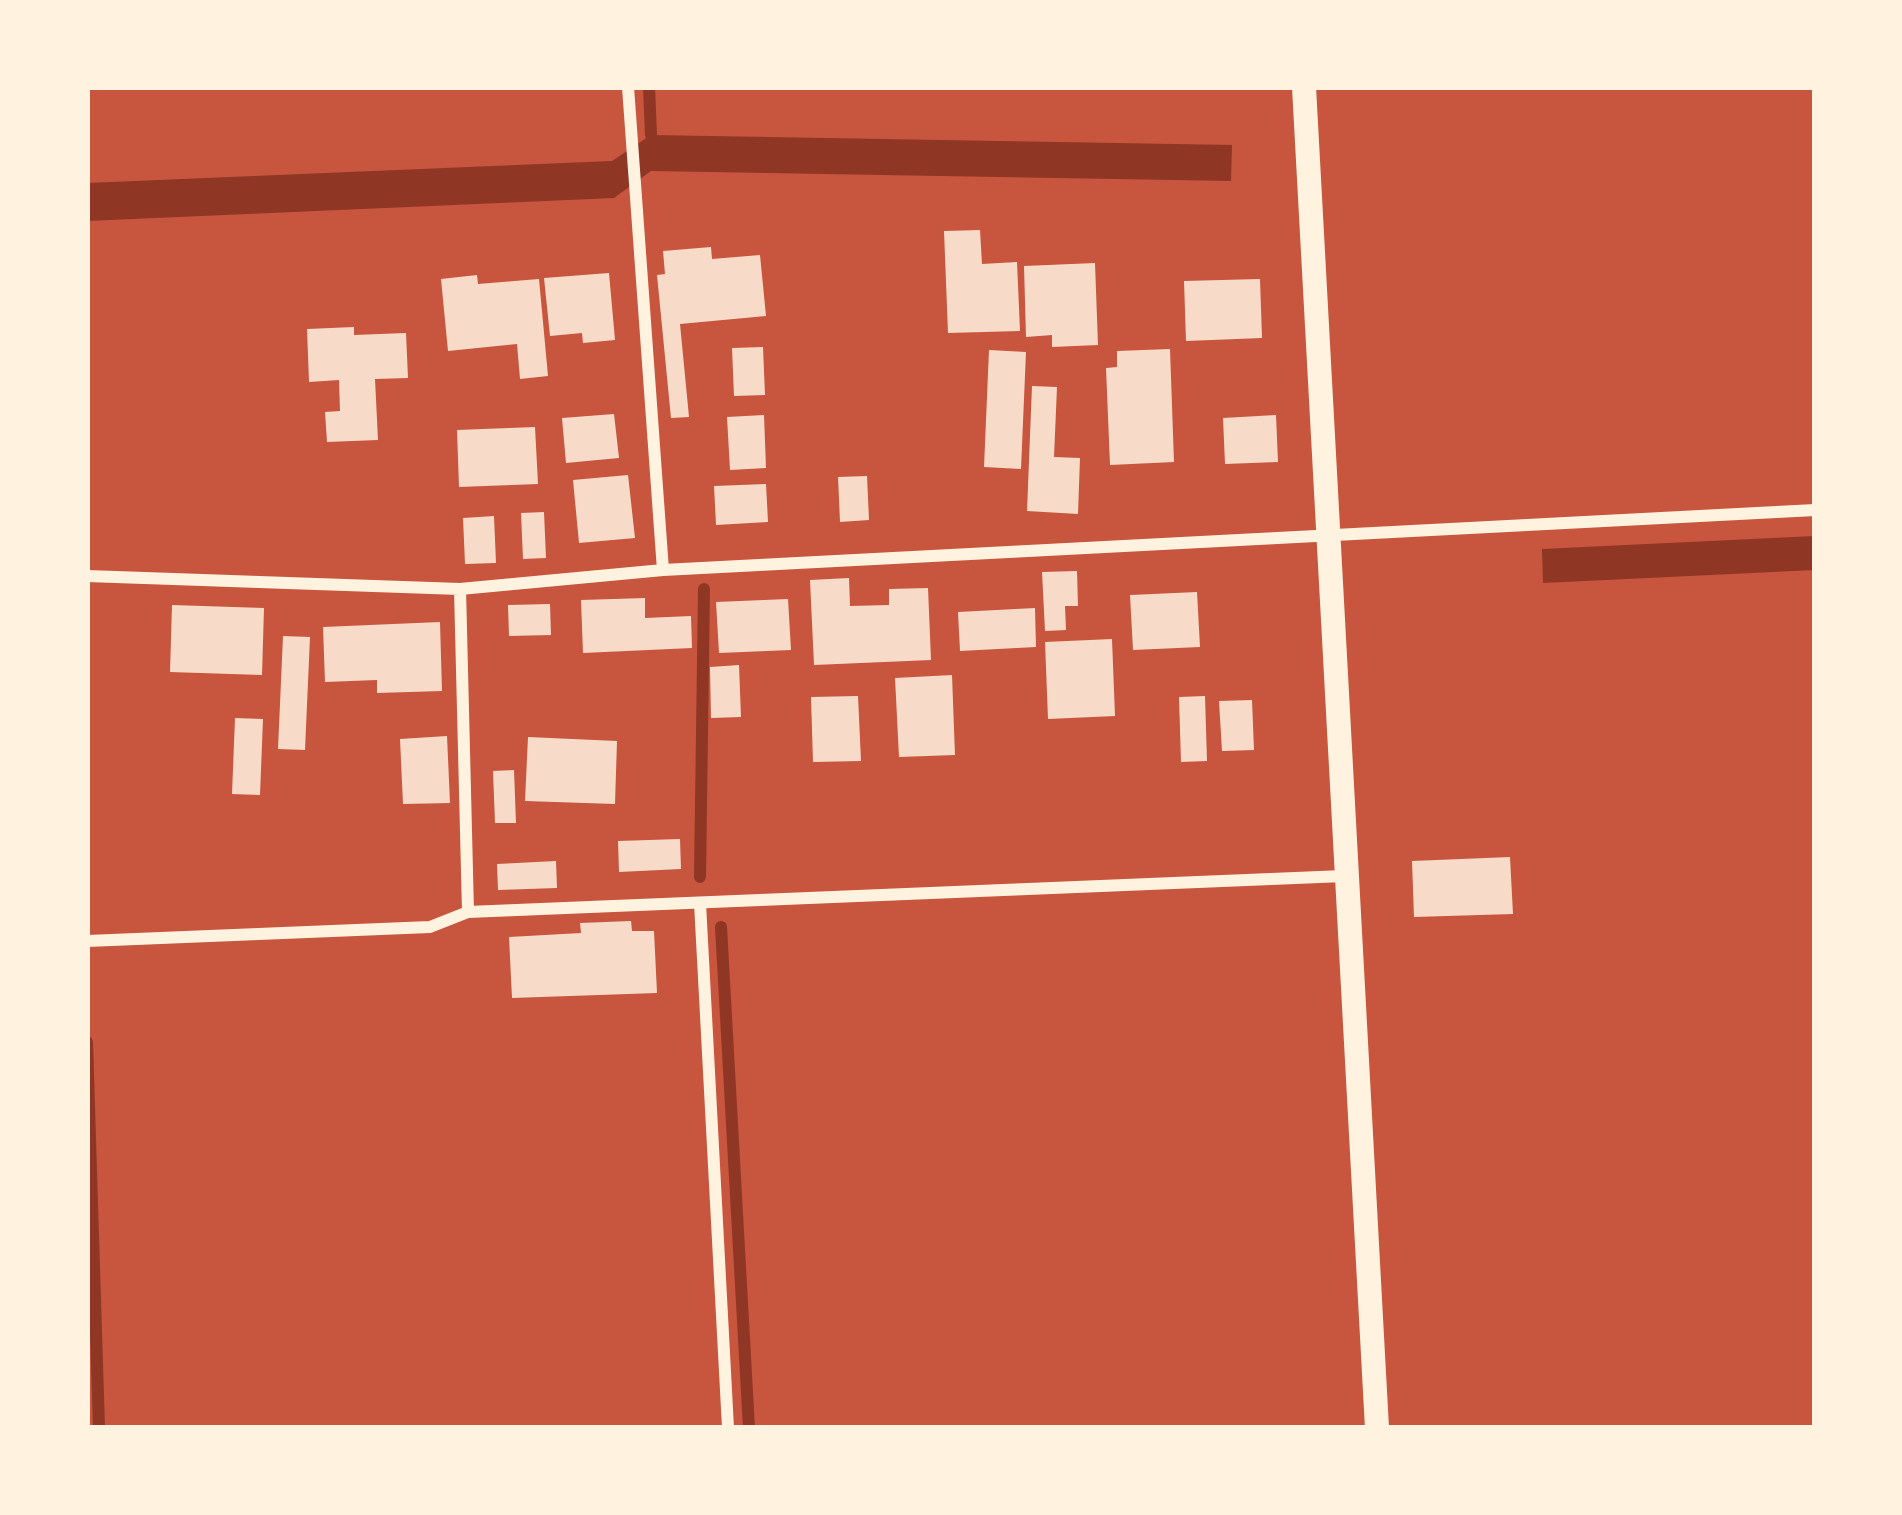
<!DOCTYPE html>
<style>
body{margin:0}
#map{position:relative;width:1902px;height:1515px;overflow:hidden;background:#c8553d;font-family:"IBM Plex Sans",sans-serif}
canvas{display:block}
.frame{position:absolute;inset:0;border:90px solid #fff3e0;pointer-events:none}
</style>
<div id="map">
<canvas width="1902" height="1515"></canvas>
<div class="frame"></div>
</div>
<script>
const ctx = document.querySelector('canvas').getContext('2d');
ctx.lineJoin = 'round';
function fill(path, color) { ctx.fillStyle = color; ctx.fill(path, 'evenodd'); }
const shape = rows => new Path2D(rows.map(r => 'M' + r).join(''));
function stroke(path, color, width, dash) { ctx.strokeStyle = color; ctx.lineWidth = width; ctx.lineCap = dash ? 'butt' : 'round'; ctx.setLineDash(dash || []); ctx.stroke(path); }
const water = shape([
 [651,135,1232,145,1231,181,651,171,614,198,87,221,87,183,612,161],
 [1815,536,1815,570,1543,583,1542,549]
]);
const stream = shape([
 [649,87,651,135],
 [700,877,704,589],
 [721,927,749,1428],
 [87,1042,99,1428]
]);
const building = shape([
 [980,230,982,264,1017,262,1020,331,948,333,944,231],
 [711,247,712,259,760,255,766,316,680,324,689,417,671,418,657,275,665,274,663,251],
 [1095,263,1098,345,1052,347,1052,335,1026,337,1024,266],
 [609,273,615,340,583,343,582,333,550,336,544,278],
 [477,275,478,284,539,279,548,376,520,379,517,344,448,351,441,279],
 [1260,279,1262,338,1186,341,1184,281],
 [354,327,354,335,406,333,408,378,375,379,378,440,327,442,325,412,340,411,339,380,309,382,307,329],
 [763,347,765,395,734,396,732,348],
 [1170,349,1174,462,1110,465,1106,368,1117,367,1117,351],
 [989,350,1026,352,1021,469,984,467],
 [1032,386,1057,387,1054,457,1080,458,1078,514,1027,511],
 [614,414,619,458,566,463,562,418],
 [764,415,766,468,730,470,727,417],
 [1276,415,1278,462,1225,464,1223,418],
 [535,427,538,484,459,487,457,430],
 [628,475,635,538,579,543,573,480],
 [867,476,869,520,840,522,838,477],
 [766,484,768,522,716,525,714,486],
 [544,512,546,558,523,559,521,513],
 [494,516,496,563,465,564,463,518],
 [1077,571,1078,606,1065,606,1066,630,1045,631,1042,572],
 [849,578,850,606,889,605,889,589,928,588,931,660,814,665,810,580],
 [1197,592,1200,647,1133,650,1130,595],
 [645,598,645,618,691,616,692,648,583,653,581,600],
 [788,599,791,650,719,653,716,602],
 [550,604,551,635,509,636,508,605],
 [172,605,264,608,262,675,170,672],
 [1035,608,1036,647,960,651,958,612],
 [440,622,442,691,377,693,377,680,325,682,323,627],
 [283,636,310,637,305,750,278,749],
 [1112,639,1115,716,1048,719,1045,642],
 [739,665,741,717,711,718,710,667],
 [952,675,955,755,899,757,895,678],
 [858,696,861,761,813,762,811,697],
 [1205,696,1207,761,1181,762,1179,697],
 [1252,700,1254,750,1222,751,1219,701],
 [235,718,263,719,260,795,232,794],
 [447,736,450,803,403,804,400,739],
 [528,737,617,741,615,804,525,801],
 [514,770,516,823,495,823,493,771],
 [680,839,681,869,619,872,618,841],
 [1510,857,1513,914,1414,917,1412,861],
 [556,861,557,888,498,890,497,864],
 [631,921,632,931,654,931,657,993,512,998,509,937,581,933,580,923]
]);
const minor = shape([
 [628,87,663,570],
 [87,576,460,589,663,570,1815,510],
 [460,589,468,912],
 [700,903,728,1428],
 [87,941,430,927,468,912,1344,876]
]);
const secondary = shape([
 [1304,87,1377,1428]
]);
fill(water, '#8f3625');
stroke(stream, '#8f3625', 12);
fill(building, '#f7dbc8');
stroke(minor, '#fff3e0', 12);
stroke(secondary, '#fff3e0', 24);
</script>
